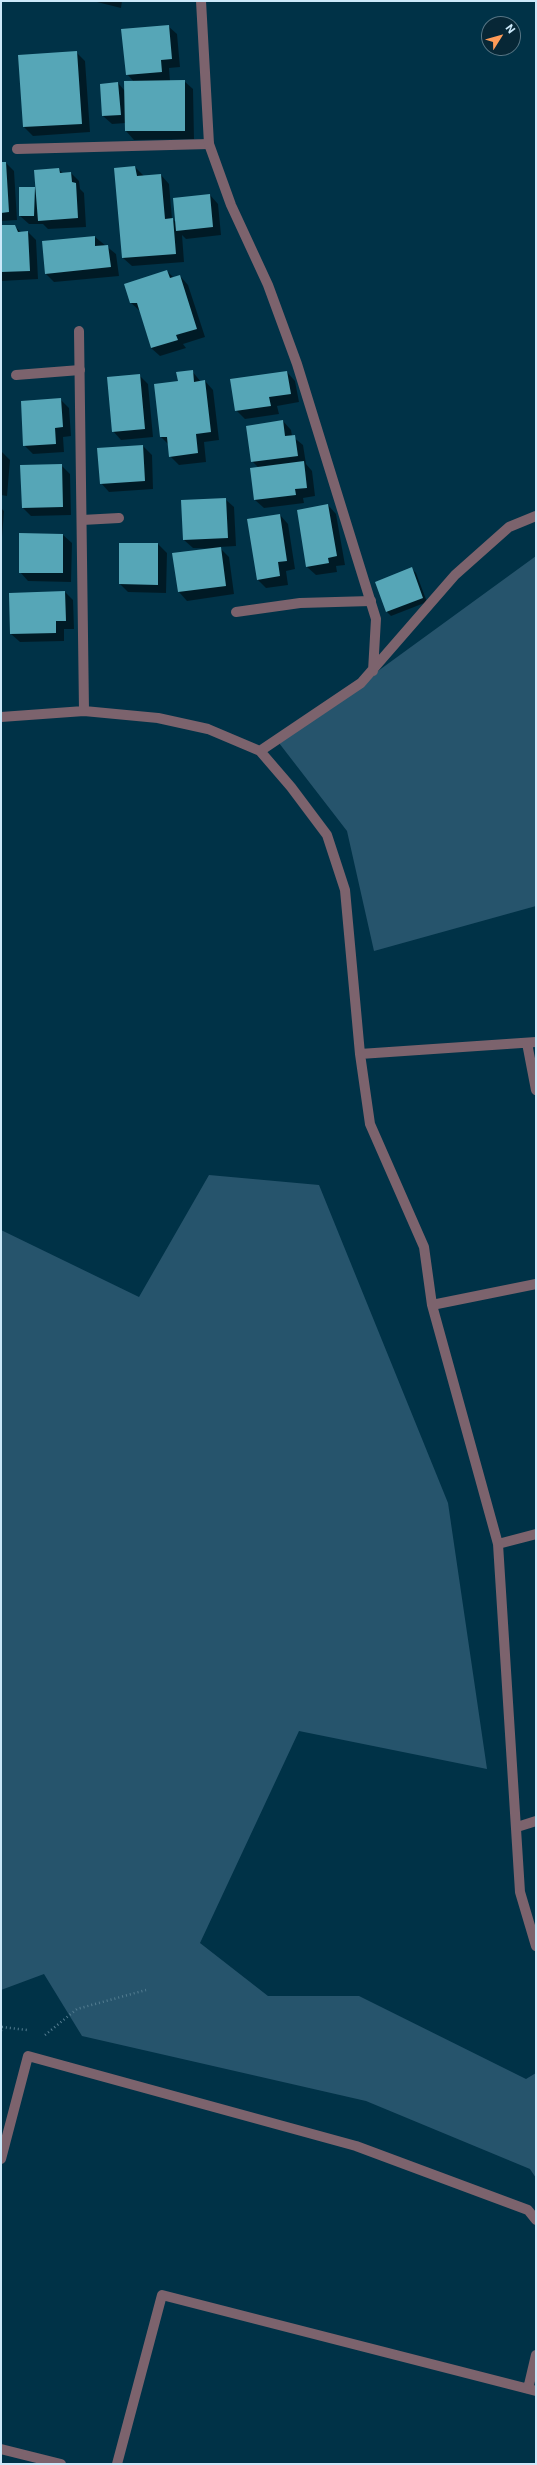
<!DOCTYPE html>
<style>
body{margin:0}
#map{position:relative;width:537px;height:2465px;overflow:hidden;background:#003247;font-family:Roboto,sans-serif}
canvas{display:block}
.frame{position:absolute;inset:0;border:2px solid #cce9fa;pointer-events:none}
.north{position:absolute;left:481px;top:16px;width:40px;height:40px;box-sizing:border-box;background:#072736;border:1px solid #567584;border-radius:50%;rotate:53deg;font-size:11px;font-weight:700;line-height:16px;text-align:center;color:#cce9fa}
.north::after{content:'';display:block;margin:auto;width:14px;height:18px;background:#fe9b58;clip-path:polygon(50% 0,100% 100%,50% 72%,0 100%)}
</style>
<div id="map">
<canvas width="537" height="2465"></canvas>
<div class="frame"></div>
<div class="north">N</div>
</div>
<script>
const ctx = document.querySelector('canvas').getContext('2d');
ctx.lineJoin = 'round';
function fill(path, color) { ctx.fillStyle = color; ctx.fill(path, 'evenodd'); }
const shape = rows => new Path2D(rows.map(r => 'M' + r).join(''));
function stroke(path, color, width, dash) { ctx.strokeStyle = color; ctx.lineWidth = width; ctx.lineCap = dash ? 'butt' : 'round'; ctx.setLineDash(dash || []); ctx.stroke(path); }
const green = shape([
 [536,556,536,906,374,951,347,831,279,743],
 [209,1175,319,1185,448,1503,487,1769,299,1731,200,1943,268,1996,359,1996,526,2079,536,2073,536,2178,530,2169,366,2101,82,2036,44,1974,1,1990,1,1230,139,1297]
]);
const shadow = shape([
 [93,1,122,1,121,8],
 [168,26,177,34,180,67,169,68,170,81,184,81,193,89,194,139,134,140,126,131,126,123,112,124,103,116,101,85,118,83,125,91,134,82,127,74],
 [76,52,85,61,90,132,33,136,24,127,19,56],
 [1,163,6,163,14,171,17,220,1,221],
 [135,167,144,176,161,175,169,184,172,219,176,222,210,195,218,204,221,235,186,239,182,235,184,262,132,266,123,258],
 [58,169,63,173,71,173,79,181,80,189,84,193,86,227,48,229,43,224,29,224,20,216,34,188,37,191],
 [1,226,14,226,21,232,28,232,36,240,38,279,1,281],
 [95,237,116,254,119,276,54,282,46,274],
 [167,271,174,278,180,276,188,285,205,337,183,344,186,348,160,356,151,348,140,311,131,303],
 [192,371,201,382,205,381,213,390,219,440,204,442,206,462,179,465,170,456,169,445,161,437,179,382],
 [287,372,295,381,299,402,277,406,279,414,245,419,236,410],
 [139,375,148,384,153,437,121,440,113,431],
 [60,399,69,408,71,436,63,437,64,452,33,454,24,445],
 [283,421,291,430,292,436,303,445,306,464,312,471,315,496,303,498,304,503,264,508,255,500,251,469,259,468,252,461],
 [143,446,152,455,153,489,109,492,101,483],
 [1,451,10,460,7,496,1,495],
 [61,465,70,474,71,515,31,516,23,508],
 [225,499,234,507,236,546,219,547,229,557,234,594,187,601,179,592,173,554,218,549,193,548,184,540],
 [328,505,336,514,345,565,336,566,337,572,316,575,307,567],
 [1,508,4,511,1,550],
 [280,515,288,524,295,569,286,571,288,585,266,588,258,580],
 [20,534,63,535,72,543,71,582,28,581,20,572],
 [120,544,158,544,167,553,166,593,128,592,120,584],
 [412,569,416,573,427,602,391,616,387,612,376,582],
 [65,592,73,600,74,629,64,629,64,641,20,642,11,634]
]);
const building = shape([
 [169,25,172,59,161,60,162,72,126,75,121,29],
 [77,51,82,124,23,127,18,55],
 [185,80,185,131,125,131,124,81],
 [118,82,121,115,102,116,100,84],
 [1,162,6,162,9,212,1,213],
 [135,166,137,176,161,174,165,219,173,218,176,254,122,258,114,168],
 [59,168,60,173,71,172,72,182,76,183,78,218,38,221,34,170],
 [19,187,35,187,34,216,19,216],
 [210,194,213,227,176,231,173,198],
 [1,225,15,225,18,232,28,231,30,271,1,272],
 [95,236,95,246,108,245,111,267,45,274,42,241],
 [167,270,170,278,180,275,197,329,176,335,178,340,151,348,137,303,130,303,124,284],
 [193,370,194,382,205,380,211,432,196,434,198,453,169,457,167,437,160,437,154,384,178,381,176,372],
 [287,371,291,394,269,397,271,406,235,411,230,379],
 [140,374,145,429,112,432,107,377],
 [61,398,63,427,55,428,56,444,23,446,21,401],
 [283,420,285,436,295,435,298,456,251,462,246,426],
 [143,445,145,481,100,484,97,448],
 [304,461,307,488,295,489,296,495,254,500,250,468],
 [62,464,63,507,22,508,20,465],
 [226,498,228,538,183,540,181,500],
 [328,504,337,556,328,558,329,563,306,567,297,510],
 [280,514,287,561,278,562,280,576,257,580,247,519],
 [19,533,63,534,63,573,19,573],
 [119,543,158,543,158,585,119,584],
 [221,547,226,586,178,592,172,553],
 [412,567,423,598,386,612,375,582],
 [65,591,66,621,56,621,56,633,10,634,9,593]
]);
const path = shape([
 [1,2031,2,2027,27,2030],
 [45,2035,77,2009,146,1990]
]);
const lane = shape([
 [17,149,209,144],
 [16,375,80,370],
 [82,520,119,518],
 [236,612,300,603,371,601]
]);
const street = shape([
 [201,1,209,144,231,205,268,285,297,364,327,461,376,619,373,671],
 [79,331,84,711],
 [1,717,84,711,158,718,208,729,260,751,291,787,327,835,345,890,360,1054,370,1124,424,1247,432,1305,498,1544,520,1892,536,1946],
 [260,751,361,683,455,575,509,527,536,516],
 [527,1043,536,1090],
 [360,1054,536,1042],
 [432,1305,536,1284],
 [498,1544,536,1534],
 [517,1827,536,1821],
 [1,2159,28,2056,356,2146,528,2210,536,2220],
 [528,2389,536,2355],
 [1,2449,61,2464],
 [117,2464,162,2295,536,2391]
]);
fill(green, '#26546c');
fill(shadow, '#0007');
fill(building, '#56a6b7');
stroke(path, '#547d91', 2.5, [1, 3]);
stroke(lane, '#7c636d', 10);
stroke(street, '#7c636d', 10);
</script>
